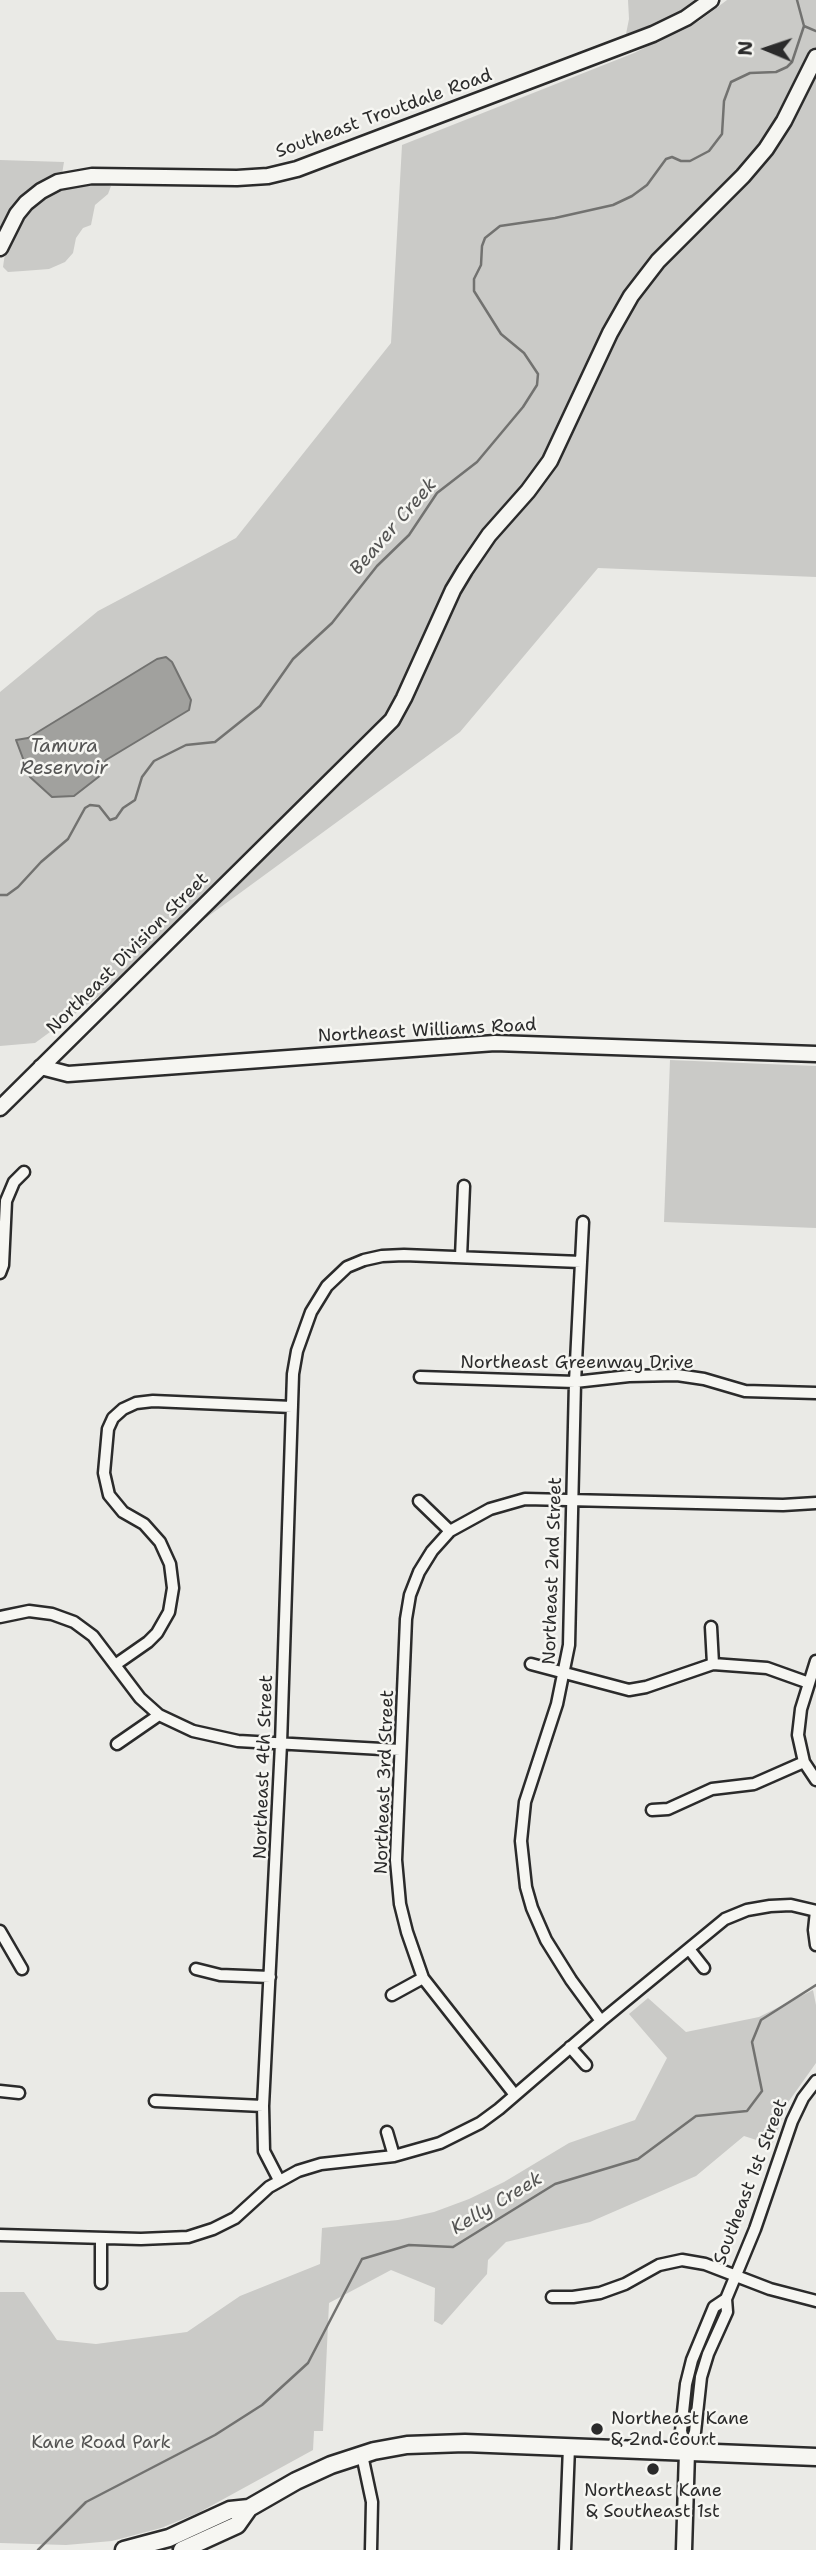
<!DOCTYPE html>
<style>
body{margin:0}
#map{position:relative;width:816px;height:2550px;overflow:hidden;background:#eaeae6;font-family:"Shantell Sans",sans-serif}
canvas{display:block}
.north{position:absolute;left:732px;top:14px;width:70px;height:70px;-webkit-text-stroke:5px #f6f6f2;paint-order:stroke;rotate:272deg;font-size:19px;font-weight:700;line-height:28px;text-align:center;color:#2b2b2b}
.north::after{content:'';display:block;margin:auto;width:24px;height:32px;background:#2b2b2b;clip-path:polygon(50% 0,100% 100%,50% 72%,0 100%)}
</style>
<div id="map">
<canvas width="816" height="2550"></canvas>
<div class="north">N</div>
</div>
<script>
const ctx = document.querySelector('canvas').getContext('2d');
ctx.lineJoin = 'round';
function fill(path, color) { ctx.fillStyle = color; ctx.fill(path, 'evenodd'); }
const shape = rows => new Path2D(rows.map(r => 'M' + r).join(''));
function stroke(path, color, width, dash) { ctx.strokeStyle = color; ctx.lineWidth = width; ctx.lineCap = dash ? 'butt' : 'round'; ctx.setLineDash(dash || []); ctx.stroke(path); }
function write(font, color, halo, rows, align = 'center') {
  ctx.font = font + ' "Shantell Sans",sans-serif'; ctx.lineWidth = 5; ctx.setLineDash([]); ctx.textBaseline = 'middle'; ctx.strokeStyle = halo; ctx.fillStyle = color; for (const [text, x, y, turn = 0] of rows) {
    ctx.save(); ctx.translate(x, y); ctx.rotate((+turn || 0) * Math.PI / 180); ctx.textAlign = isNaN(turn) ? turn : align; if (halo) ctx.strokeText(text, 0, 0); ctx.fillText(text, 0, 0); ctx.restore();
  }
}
const green = shape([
 [628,0,707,0,677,16,626,34,629,19],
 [727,0,816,0,816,577,598,568,460,732,35,1043,0,1046,0,692,98,611,236,538,391,343,402,145,634,53,699,21],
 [0,160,64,162,62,174,45,179,30,189,15,205,0,229],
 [104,183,111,186,108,194,95,205,91,225,83,228,76,238,73,253,65,262,49,269,23,271,8,272,3,267,5,253,16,229,30,209,57,192,78,185],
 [670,1060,816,1066,816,1228,664,1222],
 [813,1990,816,2005,816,2063,789,2101,772,2145,744,2136,696,2176,590,2222,506,2242,488,2260,487,2274,442,2325,434,2321,435,2288,391,2270,329,2303,323,2431,314,2431,313,2450,198,2513,161,2528,112,2541,66,2545,0,2543,0,2292,24,2292,57,2340,96,2344,187,2332,240,2296,320,2264,322,2228,398,2220,434,2212,469,2199,504,2182,569,2143,635,2120,667,2058,629,2014,648,1998,686,2032,759,2017]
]);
const water = shape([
 [166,657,172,662,191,700,189,710,106,760,101,767,101,775,74,796,52,797,30,777,16,740,28,738,157,659,166,657]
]);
const stream = shape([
 [804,26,816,31],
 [0,895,7,895,18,887,41,862,68,839,85,808,90,805,99,806,110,820,116,818,123,808,135,800,142,777,154,761,186,745,215,742,260,706,293,659,332,623,377,566,409,535,437,493,477,462,523,407,537,385,538,374,524,353,501,334,474,291,474,279,481,265,482,246,485,238,500,226,555,218,613,205,632,196,647,185,666,159,672,157,681,161,690,161,709,151,722,134,724,101,731,82,750,73,776,72,787,67,792,62,804,26,797,0],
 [38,2550,86,2502,215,2435,262,2405,308,2363,362,2259,409,2245,453,2247,555,2184,638,2159,696,2116,747,2111,762,2091,752,2042,761,2020,816,1985]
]);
const street = shape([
 [583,1222,575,1382,569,1645,557,1704,525,1802,521,1841,526,1887,532,1908,546,1940,571,1980,601,2021],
 [461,1257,464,1186],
 [0,1273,3,1265,6,1201,14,1182,24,1172],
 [420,1377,575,1382,629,1376,677,1375,704,1379,745,1391,816,1393],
 [419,1501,450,1531],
 [0,1617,29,1611,52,1614,74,1622,93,1636,140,1698,159,1715,193,1731,238,1741,400,1750],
 [711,1627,713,1664],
 [816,1661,801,1709,798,1735,804,1762,816,1780],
 [531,1664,629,1690,646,1687,713,1664,767,1668,809,1683],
 [115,1665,148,1642,157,1633,169,1612,173,1588,170,1564,160,1542,144,1524,123,1512,109,1495,104,1473,108,1429,113,1418,123,1409,136,1403,153,1401,292,1407],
 [117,1744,159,1715],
 [652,1810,668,1809,712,1789,754,1784,804,1762],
 [816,1911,814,1930,816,1945],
 [0,1931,22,1969],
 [689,1949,704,1968],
 [196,1969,220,1975,270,1977],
 [392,1995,423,1978],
 [570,2047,586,2065],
 [0,2091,19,2093],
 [515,2095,423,1978,407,1932,400,1904,396,1860,406,1619,410,1595,419,1572,432,1551,450,1531,490,1509,525,1499,783,1505,816,1503],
 [155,2101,263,2106],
 [387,2132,394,2156],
 [279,2180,264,2151,263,2106,281,1744,293,1374,297,1351,311,1312,327,1286,347,1267,364,1260,382,1256,404,1255,581,1262],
 [0,2235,141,2239,188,2237,213,2229,235,2218,269,2187,298,2171,321,2164,394,2156,440,2143,480,2123,499,2109,601,2021,725,1919,747,1910,770,1906,791,1905,816,1911],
 [101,2283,101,2238],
 [552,2297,573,2297,600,2293,625,2284,659,2265,682,2260,705,2264,770,2289,816,2301],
 [686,2452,681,2431,686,2384,692,2360,714,2307,726,2299],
 [687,2452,695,2432,701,2377,708,2354,727,2312,726,2299,755,2229,792,2121,803,2098,816,2081],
 [362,2455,372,2502,371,2550],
 [565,2550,569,2447]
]);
const secondary = shape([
 [0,248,17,214,26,203,41,191,58,182,92,176,237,178,268,176,297,169,653,34,686,18,711,0],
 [41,1067,68,1074,495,1043,816,1054],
 [0,1108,392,720,404,698,453,590,465,570,489,535,528,491,550,461,610,333,631,296,658,261,743,176,766,149,784,121,816,57],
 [684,2550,687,2452]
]);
const primary = shape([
 [124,2550,169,2538,230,2510,249,2508,296,2481,331,2465,374,2451,407,2445,465,2443,816,2457],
 [182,2550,237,2525,249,2508]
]);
const markers = [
 [597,2429,7,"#2b2b2b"],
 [653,2469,7,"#2b2b2b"]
];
const streetNames = [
 ["Southeast Troutdale Road",384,114,-20],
 ["Northeast Division Street",128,954,-45],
 ["Northeast Williams Road",427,1031,-3],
 ["Northeast Greenway Drive",577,1363],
 ["Northeast 2nd Street",553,1571,-88],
 ["Northeast 4th Street",264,1767,-88],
 ["Northeast 3rd Street",385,1782,-88],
 ["Southeast 1st Street",751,2182,-69]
];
const poiNames = [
 ["Northeast Kane",611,2419],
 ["& 2nd Court",611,2440],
 ["Northeast Kane",653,2491,"center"],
 ["& Southeast 1st",653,2512,"center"]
];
const parkNames = [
 ["Kane Road Park",101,2443]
];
const waterNames = [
 ["Beaver Creek",394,527,-49],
 ["Tamura",64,747],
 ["Reservoir",64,769],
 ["Kelly Creek",497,2204,-31]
];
fill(green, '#cacac7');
fill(water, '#a1a19e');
stroke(water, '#727270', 2);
stroke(stream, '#727270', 2.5);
stroke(street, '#2b2b2b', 15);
stroke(secondary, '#2b2b2b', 19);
stroke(primary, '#2b2b2b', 21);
stroke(street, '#f6f6f2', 10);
stroke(secondary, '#f6f6f2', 14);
stroke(primary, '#f6f6f2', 16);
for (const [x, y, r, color] of markers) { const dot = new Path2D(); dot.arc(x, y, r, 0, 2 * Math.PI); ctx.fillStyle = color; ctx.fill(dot); stroke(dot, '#f6f6f2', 2.5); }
write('18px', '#2b2b2b', '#f6f6f2', streetNames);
write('18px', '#2b2b2b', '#f6f6f2', poiNames, 'left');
write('18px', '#535352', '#f6f6f2', parkNames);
write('italic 19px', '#545453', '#f6f6f2', waterNames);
</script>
